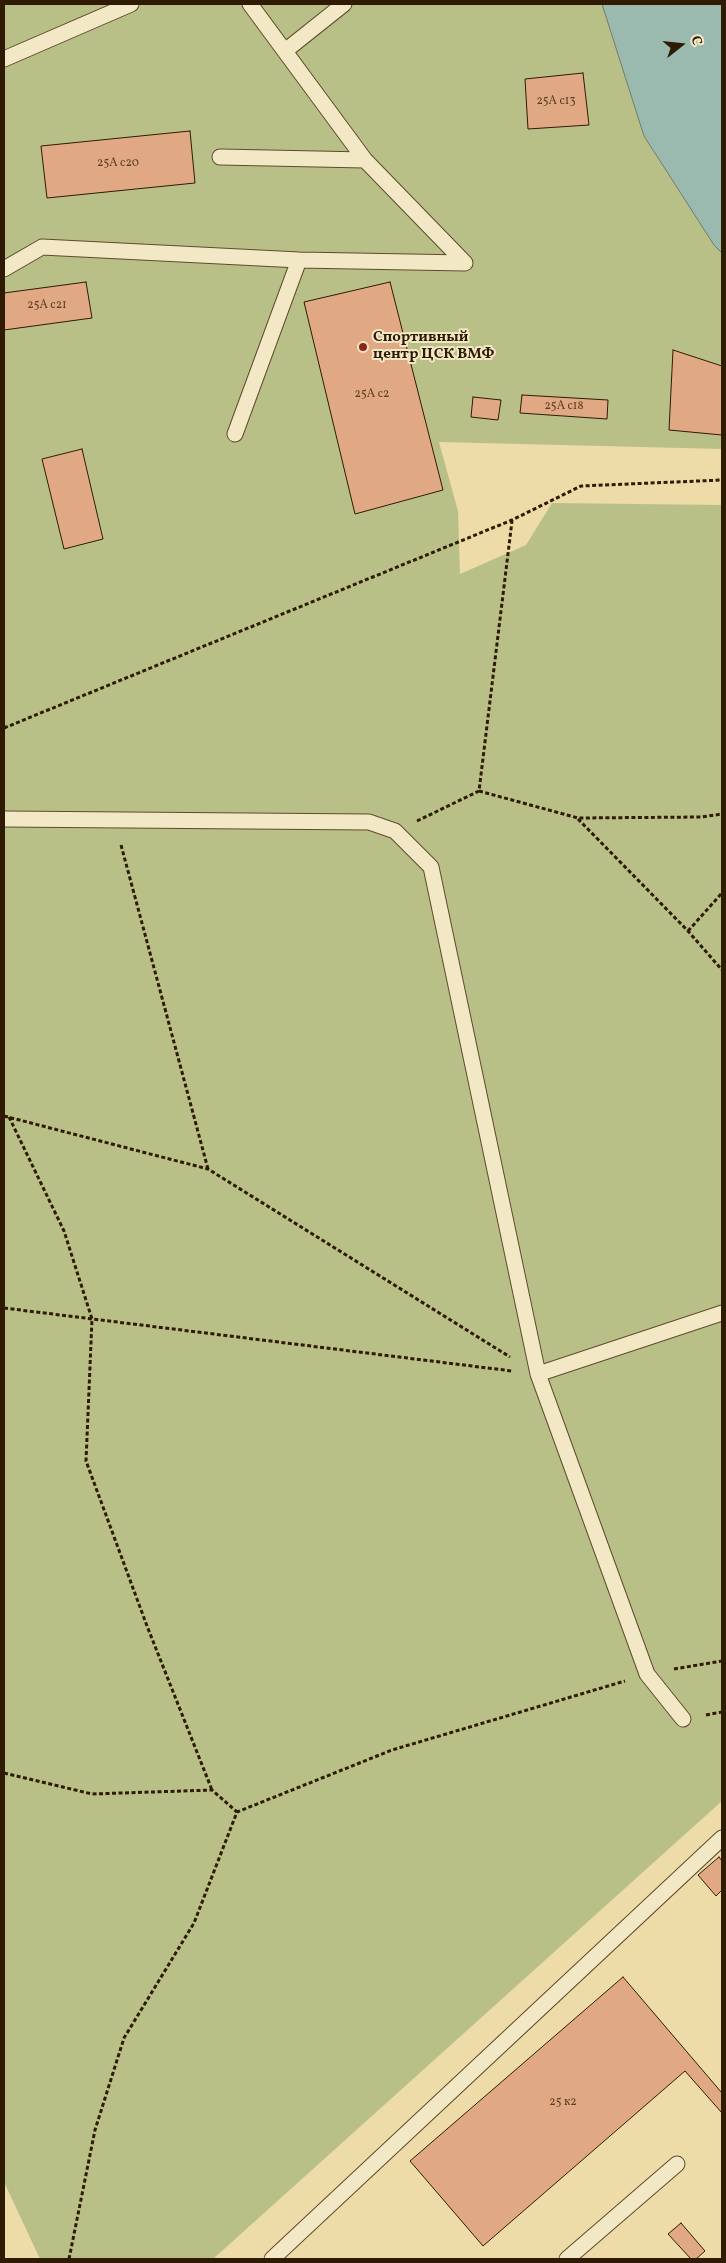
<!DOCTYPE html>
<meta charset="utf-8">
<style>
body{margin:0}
#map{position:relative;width:726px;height:2263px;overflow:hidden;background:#eddca8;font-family:Vollkorn,serif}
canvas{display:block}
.frame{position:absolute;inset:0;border:5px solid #2f1b03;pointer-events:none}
.north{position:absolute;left:656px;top:20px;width:50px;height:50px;-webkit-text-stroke:4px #f3e8c6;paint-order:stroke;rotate:74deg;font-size:14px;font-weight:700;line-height:20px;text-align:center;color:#2f1b03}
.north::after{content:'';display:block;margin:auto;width:18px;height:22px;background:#2f1b03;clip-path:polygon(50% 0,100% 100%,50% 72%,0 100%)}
</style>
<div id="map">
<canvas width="726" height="2263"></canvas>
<div class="frame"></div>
<div class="north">С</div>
</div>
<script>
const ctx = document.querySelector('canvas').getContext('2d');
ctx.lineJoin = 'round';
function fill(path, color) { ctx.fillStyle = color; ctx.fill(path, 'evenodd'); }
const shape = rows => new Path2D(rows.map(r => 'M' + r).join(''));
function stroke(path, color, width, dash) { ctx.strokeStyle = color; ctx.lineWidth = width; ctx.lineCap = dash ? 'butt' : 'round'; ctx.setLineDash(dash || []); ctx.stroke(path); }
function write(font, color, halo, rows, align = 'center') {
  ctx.font = font + ' Vollkorn,serif'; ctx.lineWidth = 4; ctx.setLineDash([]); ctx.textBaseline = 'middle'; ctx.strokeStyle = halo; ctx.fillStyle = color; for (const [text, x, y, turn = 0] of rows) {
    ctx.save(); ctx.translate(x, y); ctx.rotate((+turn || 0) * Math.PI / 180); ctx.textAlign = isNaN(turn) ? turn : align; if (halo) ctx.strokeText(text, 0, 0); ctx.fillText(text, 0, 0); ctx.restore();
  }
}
const green = shape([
 [4,4,602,4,644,136,714,245,722,253,722,449,439,442,458,511,460,574,526,545,552,503,722,505,722,1801,213,2259,40,2259,4,2182]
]);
const water = shape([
 [602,4,722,4,722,253,714,245,644,136,602,4]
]);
const building = shape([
 [583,73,589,125,528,129,525,79,583,73],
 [190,131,195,183,47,198,41,146,190,131],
 [86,282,92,318,4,330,4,293,86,282],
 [390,282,443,490,355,514,304,302,390,282],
 [673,350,722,366,722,435,669,430,673,350],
 [522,395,608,400,607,419,520,413,522,395],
 [473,397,501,400,498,420,471,417,473,397],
 [82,449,103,539,64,549,42,459,82,449],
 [719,1857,722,1861,722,1890,716,1896,698,1875,719,1857],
 [623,1977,722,2093,722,2113,685,2071,483,2246,410,2161,623,1977],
 [681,2223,705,2251,696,2259,691,2259,668,2234,681,2223]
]);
const path = shape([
 [4,728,512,520,581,486,722,480],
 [479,791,578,818,701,817,722,814],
 [578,819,688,931,722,970],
 [417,821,479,791,512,521],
 [121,845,208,1169],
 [688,931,722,893],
 [4,1116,208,1169,510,1357],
 [9,1117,64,1231,92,1319,86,1461,147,1626,212,1790],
 [4,1308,512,1371],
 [674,1669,722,1661],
 [706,1715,722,1712],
 [4,1773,92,1794,212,1790,237,1812],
 [69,2259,95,2130,124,2038,194,1923,237,1812,392,1750,625,1681]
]);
const lane = shape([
 [285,51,344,4],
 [4,59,131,4],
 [220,157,365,160,250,4],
 [4,269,42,247,299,260],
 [235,434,299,260,465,263,365,160],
 [4,819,369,822,395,831,431,867,538,1374,647,1674,683,1719],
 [538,1374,722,1313],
 [272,2259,722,1838],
 [567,2259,677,2164]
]);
const markers = [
 [363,347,5,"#8f2418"]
];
const numberNames = [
 ["25А с13",556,102],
 ["25А с20",118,164],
 ["25А с21",47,306],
 ["25А с2",372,395],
 ["25А с18",564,407],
 ["25 к2",563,2103]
];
const poiNames = [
 ["Спортивный",373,338],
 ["центр ЦСК ВМФ",373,355]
];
fill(green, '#b9c087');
fill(water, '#9abaaf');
stroke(water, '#6f7a6a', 1);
fill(building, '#e1a983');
stroke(building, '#2f1b03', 1);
stroke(lane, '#5e4b2c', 17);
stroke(path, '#2f1b03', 3, [4, 2.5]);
stroke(lane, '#f3e8c6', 15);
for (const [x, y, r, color] of markers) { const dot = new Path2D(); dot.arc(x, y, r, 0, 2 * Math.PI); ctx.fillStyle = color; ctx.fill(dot); stroke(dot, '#f3e8c6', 2); }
write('12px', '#5c3e23', null, numberNames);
write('bold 15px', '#2f1b03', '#f3e8c6', poiNames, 'left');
</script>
